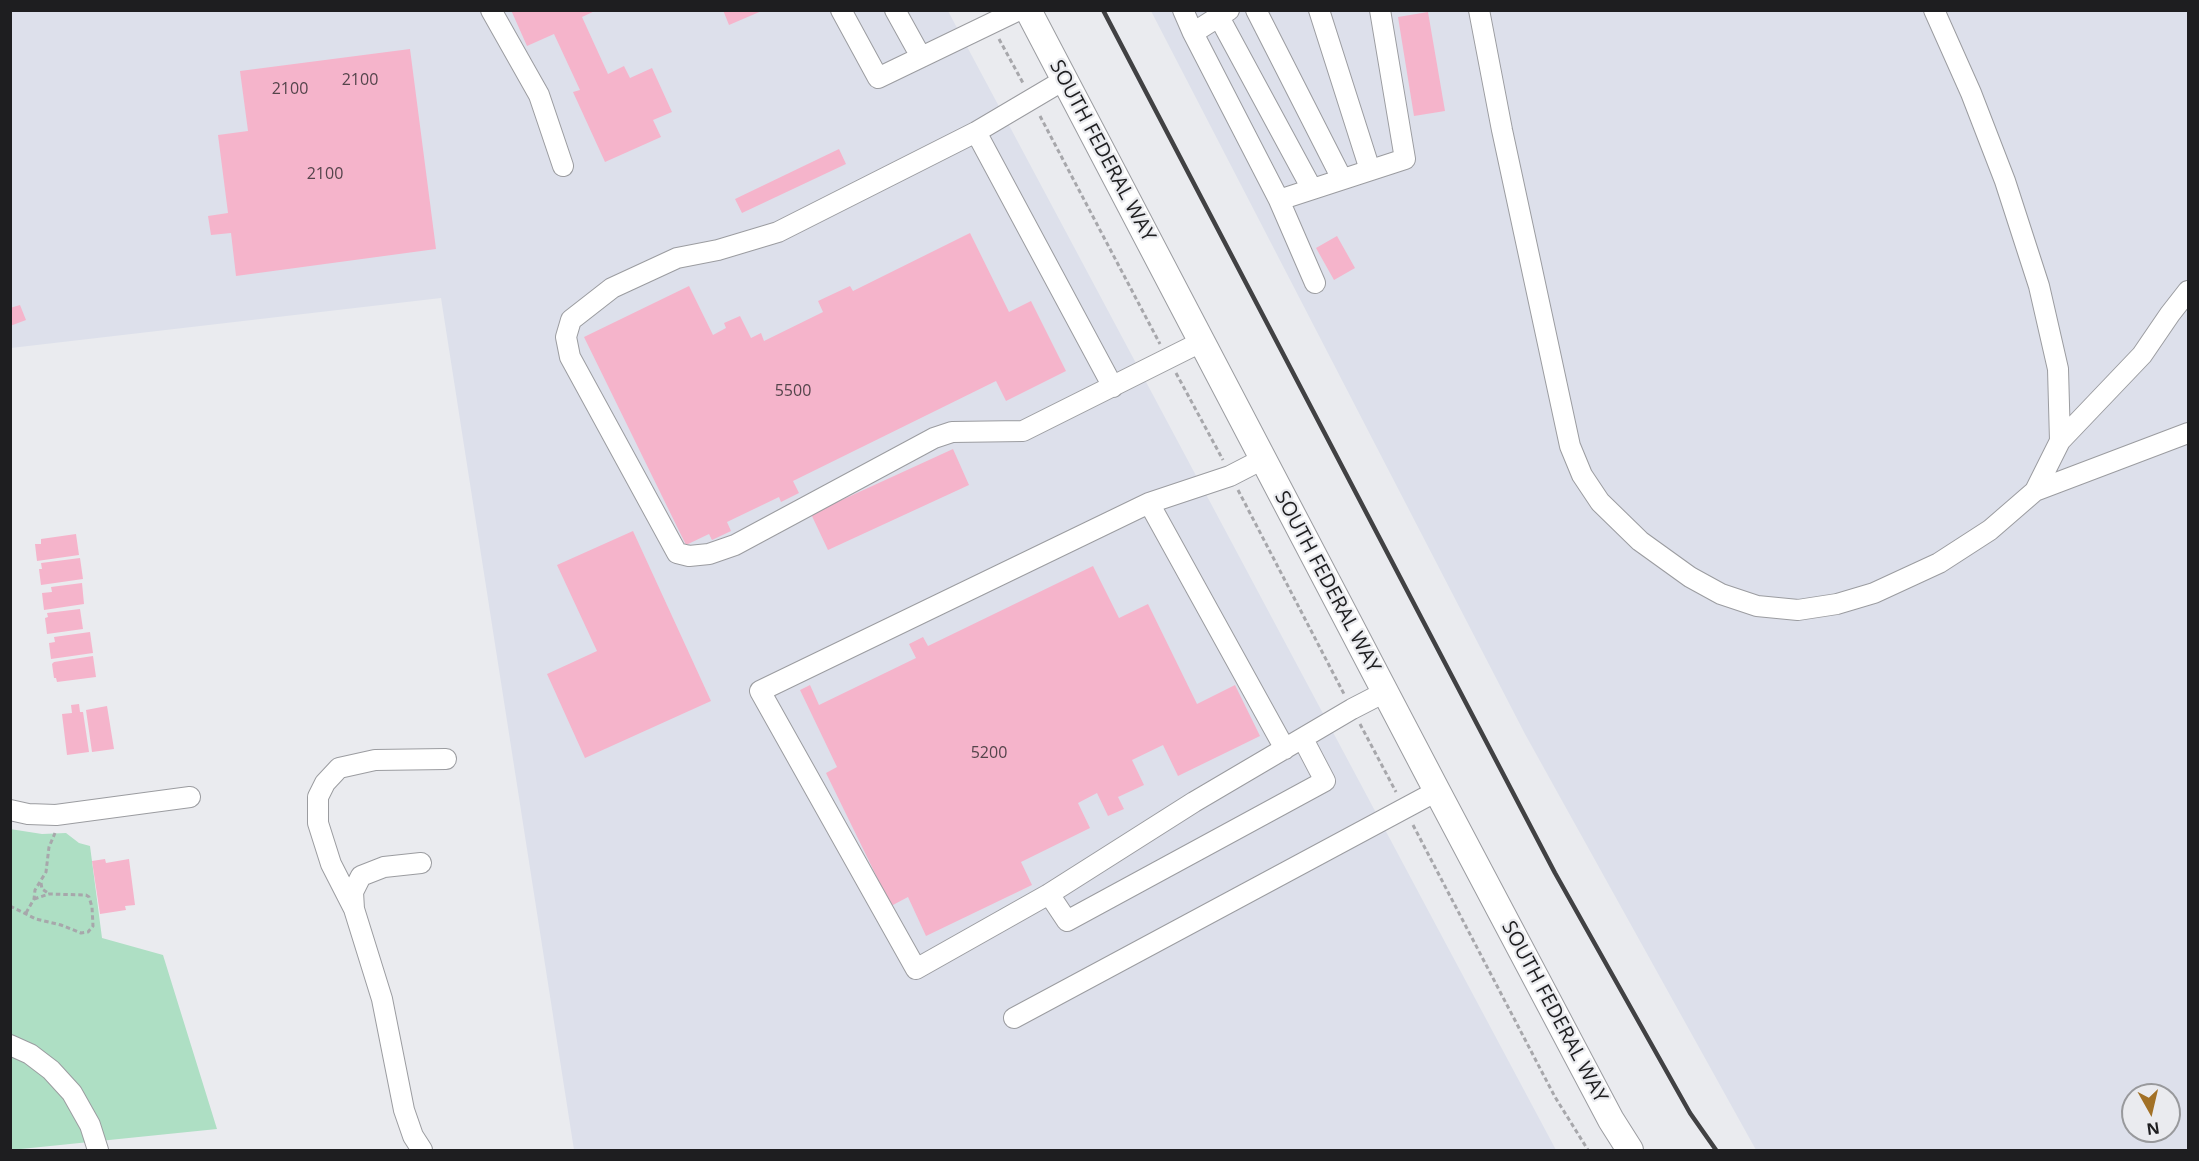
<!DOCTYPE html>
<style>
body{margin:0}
#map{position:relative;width:2199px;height:1161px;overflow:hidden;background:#eaebef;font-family:"Open Sans",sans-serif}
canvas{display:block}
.frame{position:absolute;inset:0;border:12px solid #1e1e20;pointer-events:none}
.north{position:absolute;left:2121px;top:1083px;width:60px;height:60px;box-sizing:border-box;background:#eaebef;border:2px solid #98999c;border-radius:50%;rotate:172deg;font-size:16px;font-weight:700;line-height:24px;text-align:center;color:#1e1e20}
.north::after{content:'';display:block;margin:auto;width:21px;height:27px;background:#a27126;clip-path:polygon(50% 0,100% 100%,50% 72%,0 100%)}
</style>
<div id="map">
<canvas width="2199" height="1161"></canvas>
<div class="frame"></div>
<div class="north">N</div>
</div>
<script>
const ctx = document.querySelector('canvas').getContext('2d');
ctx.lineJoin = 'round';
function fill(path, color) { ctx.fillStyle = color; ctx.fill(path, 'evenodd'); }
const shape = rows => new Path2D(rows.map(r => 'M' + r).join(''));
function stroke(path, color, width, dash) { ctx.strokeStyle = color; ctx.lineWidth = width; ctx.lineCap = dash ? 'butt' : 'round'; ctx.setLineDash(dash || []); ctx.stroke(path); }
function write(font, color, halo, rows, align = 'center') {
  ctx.font = font + ' "Open Sans",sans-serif'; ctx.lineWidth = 4.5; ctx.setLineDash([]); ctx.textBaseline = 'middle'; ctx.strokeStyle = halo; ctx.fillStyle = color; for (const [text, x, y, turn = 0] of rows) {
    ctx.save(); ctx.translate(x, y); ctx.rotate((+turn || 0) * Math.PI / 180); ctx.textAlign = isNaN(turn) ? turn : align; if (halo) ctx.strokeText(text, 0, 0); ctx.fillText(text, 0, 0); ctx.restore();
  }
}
const built = shape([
 [10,11,948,11,1556,1150,574,1150,441,298,11,348],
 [1151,11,2188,11,2188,1150,1756,1150,1525,734],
 [2133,1095,2169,1095,2169,1131,2133,1131]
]);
const green = shape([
 [10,829,42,834,66,833,79,843,90,846,102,938,163,955,217,1129,11,1150]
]);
const building = shape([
 [511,10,597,10,582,17,608,74,624,66,630,78,652,68,672,112,653,120,661,137,605,162,573,92,580,90,554,34,527,46],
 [723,10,764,10,729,25],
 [1428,12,1445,111,1414,116,1398,17],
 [410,49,436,249,236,276,231,233,211,235,208,216,228,213,218,135,248,131,240,71],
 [839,149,846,164,742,213,735,199],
 [970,233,1009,312,1031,301,1066,371,1006,401,996,381,793,481,799,493,781,502,779,497,727,522,731,531,712,540,709,534,686,545,584,337,689,286,713,335,726,328,724,323,740,316,751,338,761,333,764,341,823,312,818,301,850,286,853,291],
 [1337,236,1355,268,1334,280,1316,248],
 [20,305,26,320,10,326,10,308],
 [953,449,969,485,828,550,811,514],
 [633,531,711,701,585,758,547,674,597,651,557,565],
 [76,534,79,555,37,561,35,544,41,544,41,539],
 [80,558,83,579,41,585,39,569,42,569,41,563],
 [1093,566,1119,618,1148,604,1197,704,1235,685,1260,736,1178,776,1163,745,1132,760,1144,785,1118,797,1124,809,1108,816,1097,793,1078,803,1090,828,1021,862,1032,885,926,936,908,897,891,906,826,773,837,767,800,690,810,685,819,705,916,658,909,644,923,637,928,646],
 [82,583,84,604,44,610,42,593,52,592,51,587],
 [80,609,83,629,47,634,45,618,48,617,47,613],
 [90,632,93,653,51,659,49,643,55,642,54,637],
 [93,656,96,677,57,682,56,678,54,678,52,664,54,662],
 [79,704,80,712,83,712,89,752,67,755,62,714,72,713,71,705],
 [107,706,114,749,92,752,86,710],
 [105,859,106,863,129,859,135,905,125,906,126,910,100,914,92,861]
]);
const path = shape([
 [999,39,1023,83],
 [1040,116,1160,344],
 [1176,373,1223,460],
 [1238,490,1344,694],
 [1360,724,1396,792],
 [1413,825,1555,1097,1588,1150],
 [41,883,42,889,48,893],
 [10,906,36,919,61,925,81,933,88,932,93,926,92,907,89,897,86,895,49,894,34,899],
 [26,913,34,899,35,890,46,872,49,847,55,833]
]);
const minor = shape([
 [491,10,539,95,563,166],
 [841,10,878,78,1019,10],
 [895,10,921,57],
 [1183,10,1193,33,1229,10],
 [1256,10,1342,179],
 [1319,10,1370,170],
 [1479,10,1502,130,1570,446,1582,475,1600,502,1640,541,1690,577,1721,594,1757,606,1798,610,1837,604,1874,593,1939,563,1990,530,2035,491,2060,441,2058,369,2039,286,2005,181,1971,93,1934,10],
 [1219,17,1312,189],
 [1193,33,1279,200,1405,159,1380,10],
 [1064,80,976,132,778,232,718,250,677,258,612,288,571,320,566,337,570,357,677,553,689,556,709,554,735,545,934,438,952,432,1023,431,1201,342],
 [976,132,1113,387],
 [1279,200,1315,283],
 [2060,441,2142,355,2170,314,2188,291],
 [1263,459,1230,476,1149,503,760,691,916,969,1049,894,1194,802,1352,709,1385,692],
 [2035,491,2188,433],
 [1149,503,1285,749],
 [10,810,28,814,56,815,190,797],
 [421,863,384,867,361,876,353,892,354,909,382,999,404,1110,413,1136,422,1150],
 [1049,894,1067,921,1325,781,1303,739],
 [354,909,331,864,318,823,318,797,325,783,339,768,375,760,446,759],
 [1014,1018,1437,791],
 [10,1045,30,1054,51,1070,72,1093,90,1125,98,1150]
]);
const major = shape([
 [1028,10,1437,791,1611,1120,1630,1150]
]);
const rail = shape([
 [1103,10,1555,873,1690,1113,1716,1150]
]);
const numberNames = [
 ["2100",360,80],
 ["2100",290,89],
 ["2100",325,174],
 ["5500",793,391],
 ["5200",989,753]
];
const streetNames = [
 ["SOUTH FEDERAL WAY",1102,151,62],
 ["SOUTH FEDERAL WAY",1327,582,62],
 ["SOUTH FEDERAL WAY",1554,1012,62]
];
fill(built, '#dde0eb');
fill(green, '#aedfc4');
fill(building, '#f5b4cb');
stroke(minor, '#9b9ca0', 22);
stroke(major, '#9b9ca0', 28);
stroke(path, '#a7a7ab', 3, [4.5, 3]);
stroke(minor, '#fff', 20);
stroke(major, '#fff', 26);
stroke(rail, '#414143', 4.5);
write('16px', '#54444b', null, numberNames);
write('20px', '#1e1e20', '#eaebef', streetNames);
</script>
